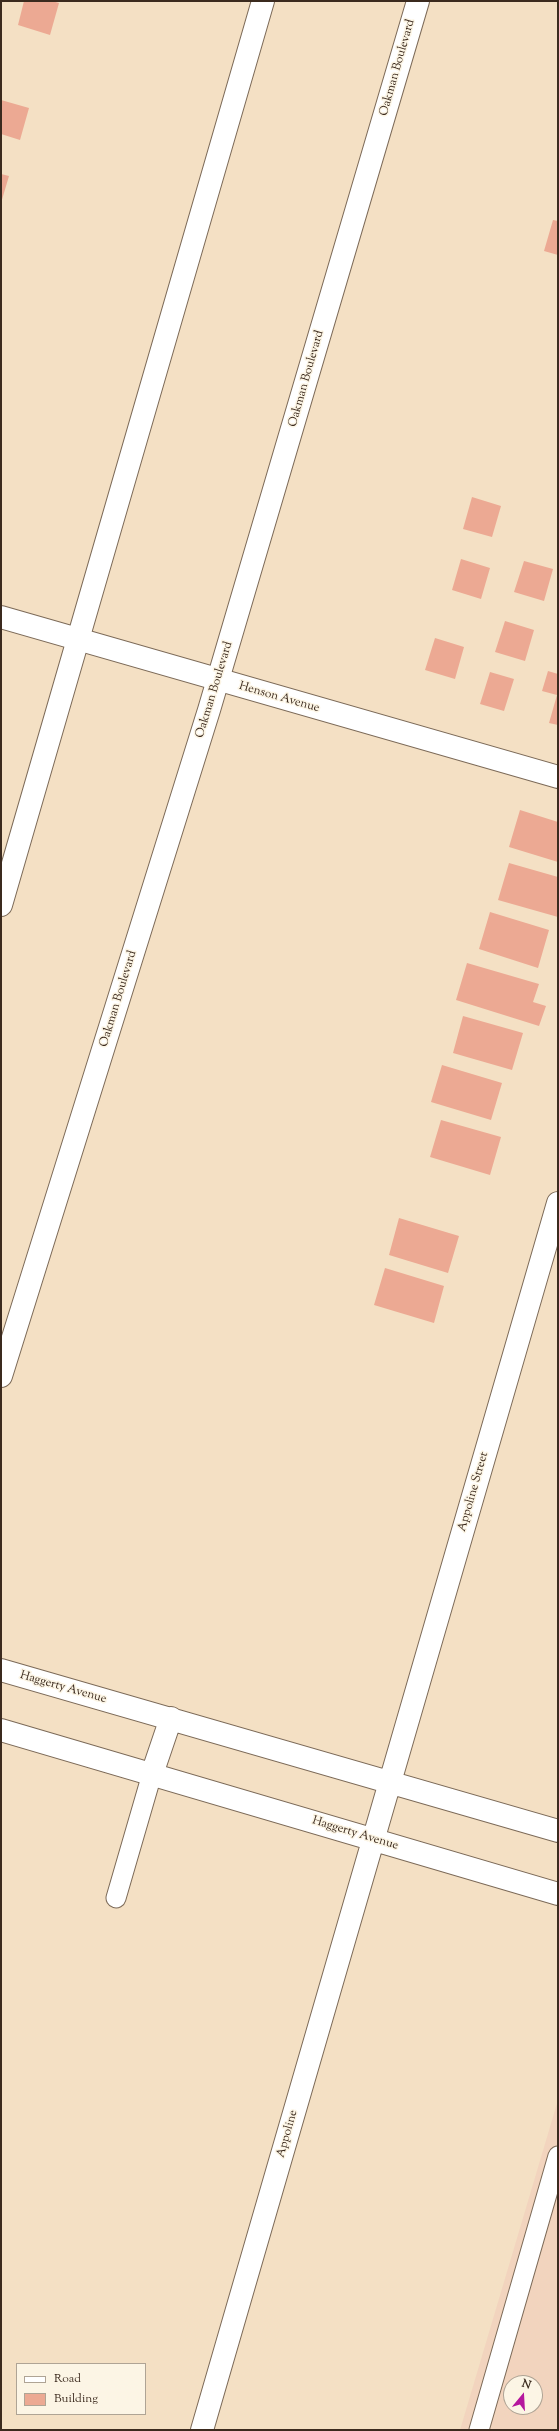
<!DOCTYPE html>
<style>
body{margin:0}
#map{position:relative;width:559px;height:2431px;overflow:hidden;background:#f4e0c4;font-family:"Sorts Mill Goudy",serif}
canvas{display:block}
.frame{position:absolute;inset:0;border:2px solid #3b2a1e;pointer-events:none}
.legend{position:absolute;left:16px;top:2363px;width:130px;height:52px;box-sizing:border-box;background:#fcf5e5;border:1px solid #afa495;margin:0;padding:5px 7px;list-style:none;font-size:12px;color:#3b2a1e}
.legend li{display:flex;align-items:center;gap:8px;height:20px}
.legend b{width:20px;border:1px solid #afa495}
.north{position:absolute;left:503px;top:2375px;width:40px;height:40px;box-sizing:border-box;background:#fcf5e5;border:1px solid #afa495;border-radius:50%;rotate:18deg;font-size:11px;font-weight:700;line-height:16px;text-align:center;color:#3b2a1e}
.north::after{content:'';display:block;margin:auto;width:14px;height:18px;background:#b5179e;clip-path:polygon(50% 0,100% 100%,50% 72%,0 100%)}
</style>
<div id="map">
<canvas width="559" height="2431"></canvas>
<div class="frame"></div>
<ul class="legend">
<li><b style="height:5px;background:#fff"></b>Road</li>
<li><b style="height:11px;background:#eca993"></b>Building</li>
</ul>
<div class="north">N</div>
</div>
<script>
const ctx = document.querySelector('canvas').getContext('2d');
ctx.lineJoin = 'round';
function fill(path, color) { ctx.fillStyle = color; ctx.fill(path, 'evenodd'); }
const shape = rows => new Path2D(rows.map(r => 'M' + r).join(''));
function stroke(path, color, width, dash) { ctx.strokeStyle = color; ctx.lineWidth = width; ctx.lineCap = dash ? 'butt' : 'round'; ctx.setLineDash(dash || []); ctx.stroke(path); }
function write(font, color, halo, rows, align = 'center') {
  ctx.font = font + ' "Sorts Mill Goudy",serif'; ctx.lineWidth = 3; ctx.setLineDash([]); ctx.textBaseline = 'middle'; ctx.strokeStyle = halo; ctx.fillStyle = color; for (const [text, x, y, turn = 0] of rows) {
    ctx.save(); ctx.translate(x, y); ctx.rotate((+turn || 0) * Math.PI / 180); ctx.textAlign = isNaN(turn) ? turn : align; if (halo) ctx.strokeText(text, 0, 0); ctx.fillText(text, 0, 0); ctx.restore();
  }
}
const built = shape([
 [558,2100,558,2430,460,2430],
 [511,2383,535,2383,535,2407,511,2407]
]);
const building = shape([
 [24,1,52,1,59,3,50,35,18,25],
 [1,100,29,108,20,140,1,134],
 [1,174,9,176,1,203],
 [553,220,558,221,558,255,544,251],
 [472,497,501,506,492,537,463,529],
 [461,559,490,568,481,599,452,590],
 [524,561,553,569,544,601,514,592],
 [505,621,534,630,525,661,495,652],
 [435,638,464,647,455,679,425,670],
 [548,671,558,674,558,725,549,723,557,695,542,691],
 [490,672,514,679,504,711,480,704],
 [520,810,558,822,558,862,509,847],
 [509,863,558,877,558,917,498,900],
 [490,912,549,930,538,968,479,949],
 [467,963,539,984,533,1002,546,1006,539,1026,456,1000],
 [463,1016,523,1033,512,1070,453,1053],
 [442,1065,502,1083,491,1120,431,1102],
 [441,1120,501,1137,490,1175,430,1157],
 [399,1218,459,1236,448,1273,389,1255],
 [385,1268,444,1286,434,1323,374,1305]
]);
const lane = shape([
 [116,1898,152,1774],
 [479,2430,558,2156]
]);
const street = shape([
 [1,617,558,777],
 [1,1670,558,1831],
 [1,1730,558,1894],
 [152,1774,171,1718],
 [202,2430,558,1203]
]);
const secondary = shape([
 [1,905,263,1],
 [1,1376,209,710,418,1]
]);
const streetNames = [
 ["Oakman Boulevard",398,68,-74],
 ["Oakman Boulevard",307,379,-74],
 ["Oakman Boulevard",215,690,-73],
 ["Henson Avenue",279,698,16],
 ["Oakman Boulevard",119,999,-73],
 ["Appoline Street",474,1492,-74],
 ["Haggerty Avenue",63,1688,16],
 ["Haggerty Avenue",355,1834,17],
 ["Appoline",288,2134,-74]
];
fill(built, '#f2d4be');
fill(building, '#eca993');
stroke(lane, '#7c6a58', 21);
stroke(street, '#7c6a58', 24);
stroke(secondary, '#7c6a58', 24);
stroke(lane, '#fff', 19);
stroke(street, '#fff', 22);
stroke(secondary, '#fff', 22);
write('12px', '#3b2a1e', '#fcf5e5', streetNames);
</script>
